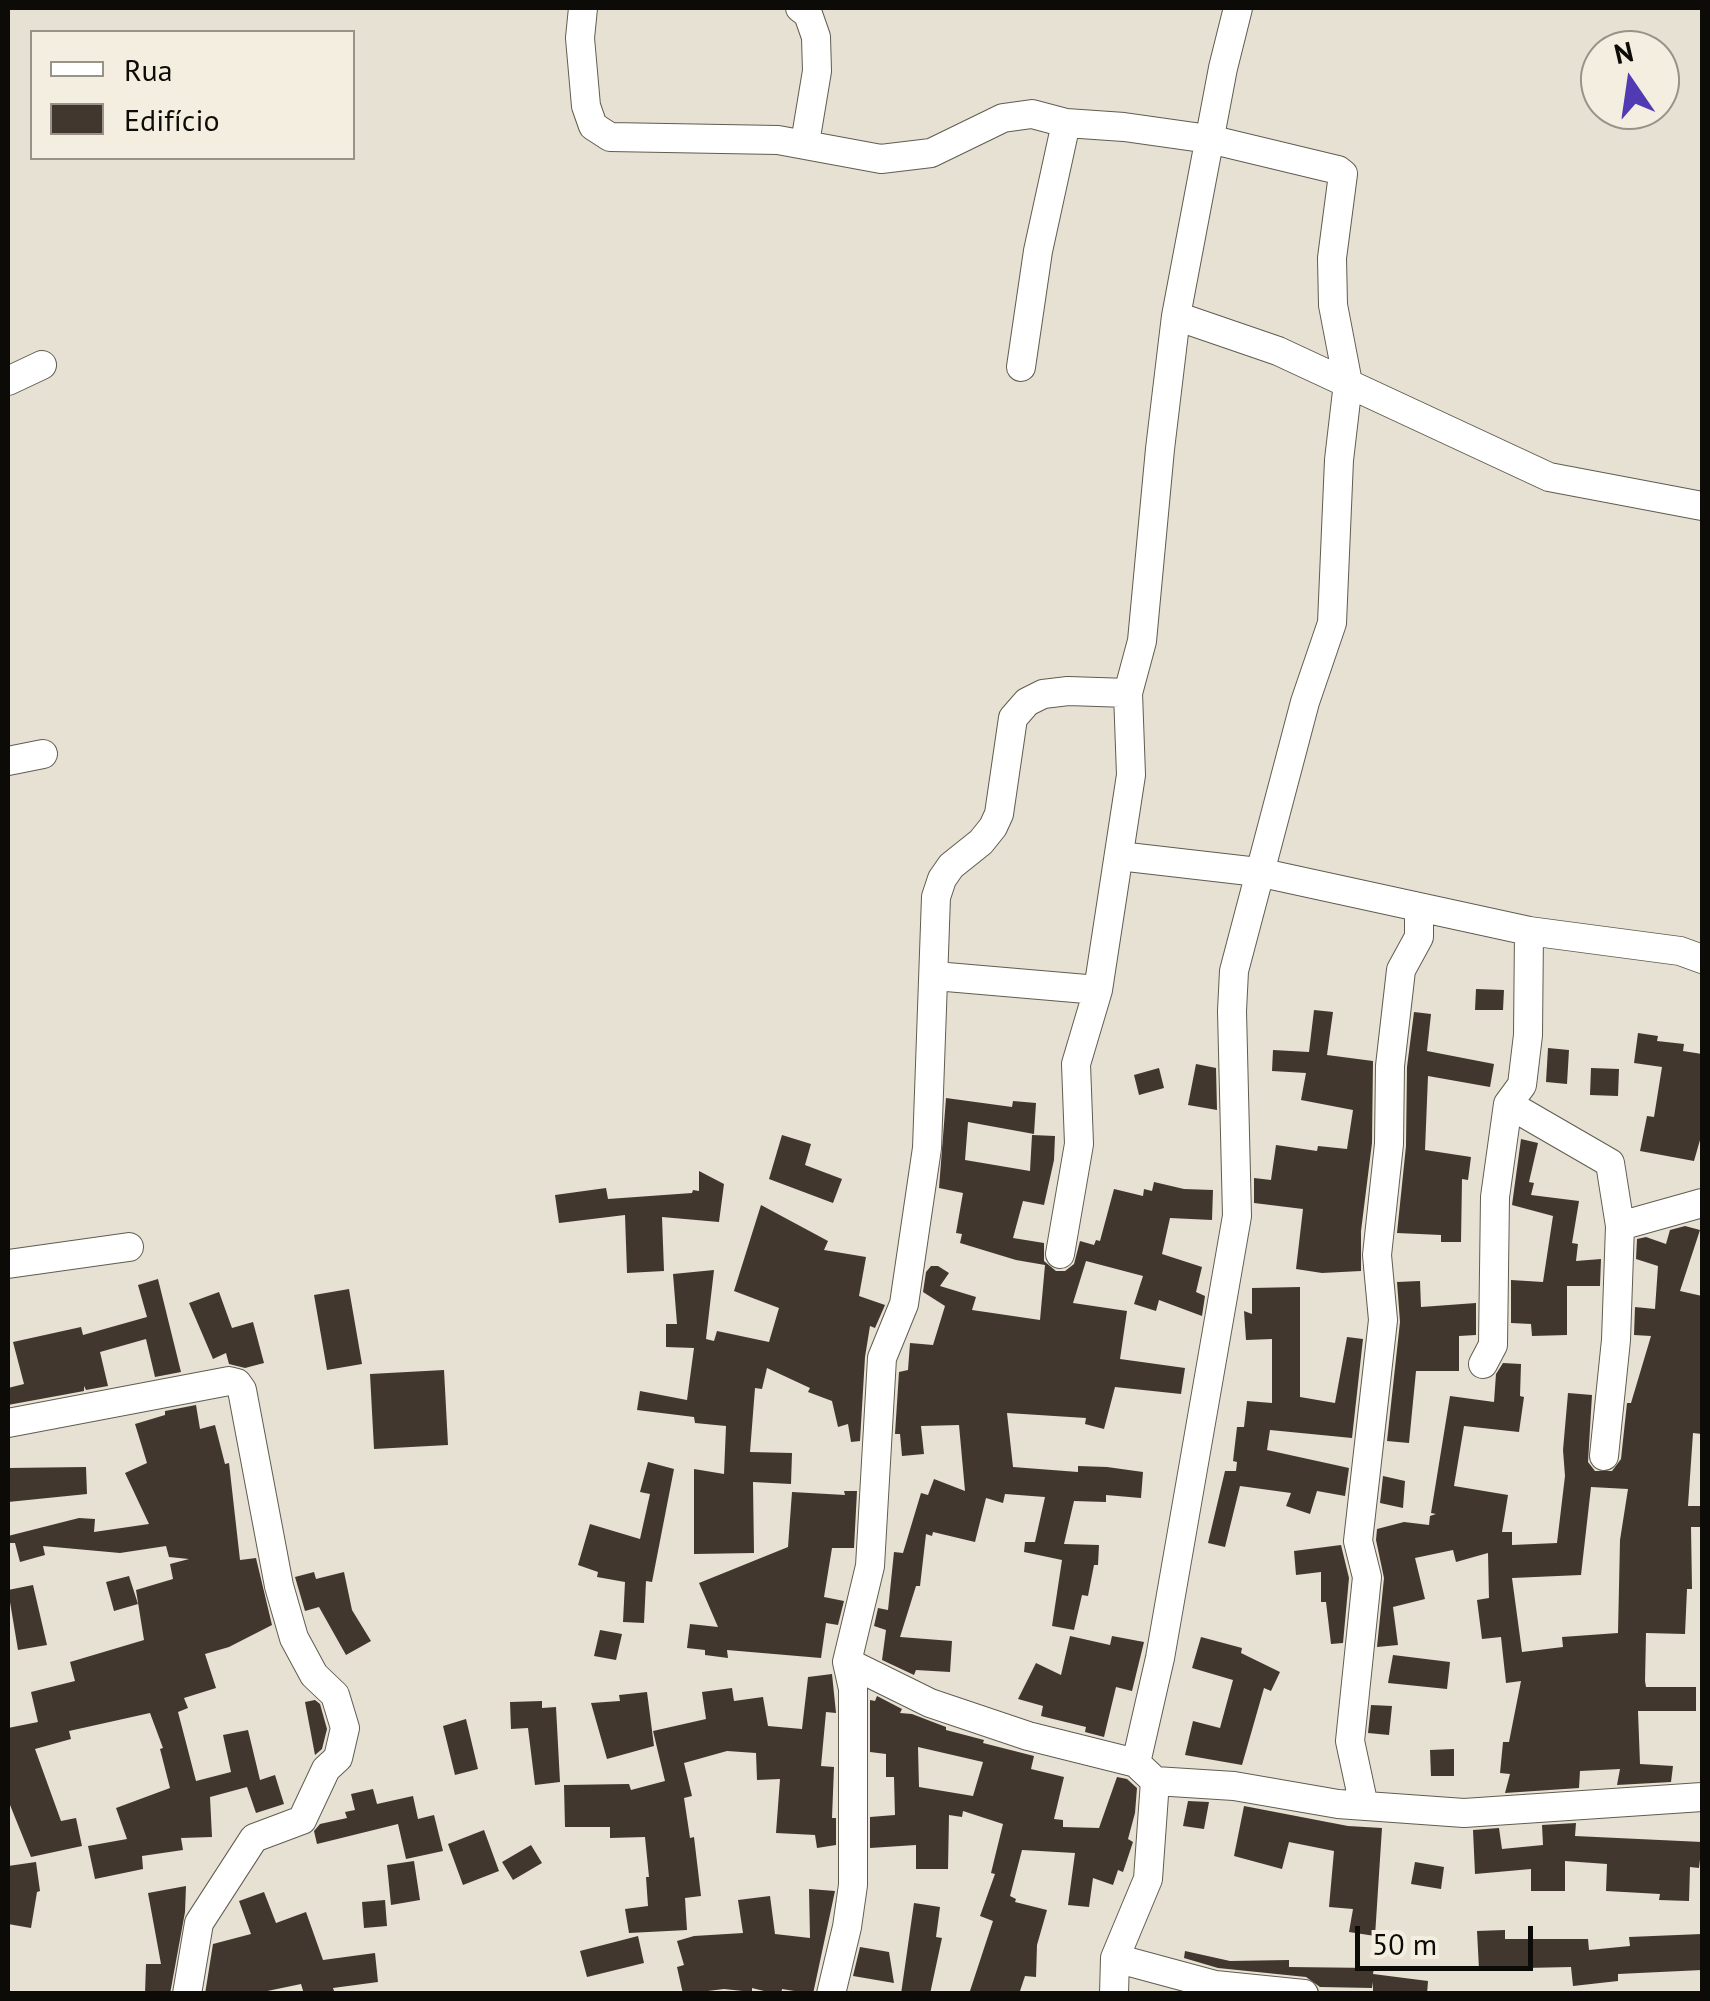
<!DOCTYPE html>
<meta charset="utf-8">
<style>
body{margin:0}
#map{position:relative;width:1710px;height:2001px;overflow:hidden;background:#e6e1d2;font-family:"PT Sans",sans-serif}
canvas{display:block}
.frame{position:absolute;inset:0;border:10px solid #0d0b07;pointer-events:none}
.legend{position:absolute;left:30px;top:30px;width:325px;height:130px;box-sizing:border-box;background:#f3eedf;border:2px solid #979389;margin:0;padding:12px 18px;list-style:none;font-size:30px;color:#0d0b07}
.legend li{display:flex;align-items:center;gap:20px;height:50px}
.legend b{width:50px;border:2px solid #979389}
.north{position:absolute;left:1580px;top:30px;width:100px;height:100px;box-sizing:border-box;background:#f3eedf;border:2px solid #979389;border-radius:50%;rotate:347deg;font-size:28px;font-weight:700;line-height:40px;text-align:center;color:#0d0b07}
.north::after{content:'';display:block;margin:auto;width:35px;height:45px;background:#503bb3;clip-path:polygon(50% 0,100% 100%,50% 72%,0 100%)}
.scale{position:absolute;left:1355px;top:1926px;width:178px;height:45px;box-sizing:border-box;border:5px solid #0d0b07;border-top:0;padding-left:12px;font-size:30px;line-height:35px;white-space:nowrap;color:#0d0b07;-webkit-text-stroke:8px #f3eedf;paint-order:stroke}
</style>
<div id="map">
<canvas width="1710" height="2001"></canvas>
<div class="frame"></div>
<ul class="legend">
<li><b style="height:12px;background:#fff"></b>Rua</li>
<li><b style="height:28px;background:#42372e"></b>Edifício</li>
</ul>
<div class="north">N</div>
<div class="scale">50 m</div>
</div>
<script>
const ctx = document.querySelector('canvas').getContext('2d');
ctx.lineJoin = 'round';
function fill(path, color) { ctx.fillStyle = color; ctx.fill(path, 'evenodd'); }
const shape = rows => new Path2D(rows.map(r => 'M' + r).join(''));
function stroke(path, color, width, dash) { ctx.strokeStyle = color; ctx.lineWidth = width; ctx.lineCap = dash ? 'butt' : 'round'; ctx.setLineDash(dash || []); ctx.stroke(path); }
const building = shape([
 [1476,989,1504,990,1503,1010,1475,1010],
 [1314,1010,1333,1012,1327,1055,1373,1061,1372,1143,1361,1231,1361,1271,1322,1273,1296,1269,1303,1209,1254,1203,1254,1178,1271,1180,1276,1145,1317,1151,1318,1146,1347,1149,1353,1110,1301,1100,1306,1073,1272,1071,1273,1050,1309,1052],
 [1414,1012,1431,1014,1427,1051,1494,1064,1490,1087,1428,1076,1425,1150,1471,1157,1468,1180,1462,1179,1461,1242,1441,1242,1441,1235,1397,1233,1406,1146,1407,1067],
 [1638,1033,1658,1036,1657,1041,1684,1044,1683,1051,1702,1054,1702,1133,1694,1161,1640,1151,1647,1116,1654,1117,1662,1067,1634,1063],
 [1548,1048,1569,1050,1567,1084,1546,1082],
 [1196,1064,1216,1068,1217,1110,1188,1105],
 [1159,1068,1164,1088,1139,1095,1134,1075],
 [1591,1068,1619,1069,1618,1096,1590,1095],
 [946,1098,1012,1107,1013,1101,1036,1103,1034,1134,968,1122,965,1160,1030,1171,1032,1135,1055,1136,1054,1160,1044,1205,1023,1201,1013,1238,1044,1243,1044,1261,1056,1271,1065,1271,1074,1264,1080,1241,1094,1245,1096,1240,1100,1241,1114,1189,1143,1196,1144,1189,1152,1191,1154,1182,1184,1189,1213,1190,1212,1220,1170,1218,1162,1254,1202,1267,1196,1292,1205,1296,1202,1316,1159,1300,1156,1311,1134,1304,1143,1276,1086,1261,1073,1303,1127,1311,1120,1359,1185,1368,1181,1394,1115,1387,1104,1429,1085,1424,1086,1418,1007,1413,1013,1467,1078,1472,1078,1466,1107,1467,1143,1472,1141,1498,1106,1495,1106,1502,1074,1501,1064,1544,1099,1545,1098,1565,1094,1565,1088,1596,1082,1595,1074,1630,1052,1626,1062,1560,1024,1552,1025,1542,1035,1542,1045,1497,1005,1494,1003,1503,986,1498,975,1542,933,1532,932,1536,926,1534,920,1586,916,1586,900,1637,952,1641,950,1672,916,1670,914,1675,882,1660,886,1630,874,1626,878,1608,888,1610,894,1552,903,1553,921,1493,928,1495,934,1479,965,1491,959,1425,921,1426,924,1454,902,1456,900,1434,895,1434,899,1372,908,1370,910,1343,933,1345,945,1306,923,1292,926,1272,931,1266,938,1266,949,1273,940,1286,976,1297,972,1310,1040,1320,1045,1265,1016,1260,960,1243,962,1234,956,1233,963,1193,939,1188],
 [782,1135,811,1144,805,1165,842,1179,833,1203,769,1179],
 [1521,1139,1538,1143,1529,1182,1534,1183,1531,1195,1579,1201,1572,1243,1578,1244,1576,1261,1601,1259,1600,1286,1567,1286,1567,1335,1532,1336,1531,1324,1511,1323,1511,1280,1543,1282,1553,1216,1512,1205],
 [699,1171,724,1184,719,1222,662,1217,664,1271,627,1273,625,1215,559,1223,555,1195,606,1188,608,1199,692,1193,693,1190,699,1191],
 [761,1205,828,1241,824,1250,866,1257,859,1296,885,1305,875,1328,870,1326,865,1357,860,1441,851,1442,848,1424,838,1427,832,1401,808,1392,810,1388,767,1368,762,1389,755,1388,750,1452,792,1453,791,1484,753,1482,754,1553,694,1554,694,1469,724,1474,726,1426,695,1423,694,1417,637,1410,640,1391,687,1400,694,1348,666,1347,666,1324,677,1324,673,1274,714,1270,706,1339,714,1341,717,1331,769,1342,779,1308,734,1291],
 [1685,1226,1700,1230,1680,1291,1702,1296,1702,1434,1693,1433,1688,1506,1701,1506,1701,1527,1691,1527,1692,1589,1687,1589,1685,1634,1646,1633,1645,1681,1646,1687,1696,1687,1696,1711,1638,1711,1640,1764,1673,1766,1671,1782,1617,1785,1620,1769,1580,1771,1579,1788,1505,1793,1510,1774,1500,1773,1503,1742,1509,1742,1521,1681,1506,1683,1501,1637,1482,1639,1477,1600,1489,1598,1488,1553,1456,1562,1453,1550,1415,1558,1425,1599,1393,1607,1398,1645,1377,1647,1384,1578,1376,1540,1377,1529,1404,1522,1429,1525,1430,1516,1436,1514,1431,1513,1450,1396,1494,1402,1496,1374,1503,1363,1521,1364,1520,1396,1524,1397,1519,1432,1464,1426,1454,1486,1508,1495,1502,1532,1512,1532,1512,1545,1557,1543,1565,1476,1563,1450,1568,1393,1592,1395,1588,1462,1595,1471,1612,1471,1621,1459,1627,1403,1631,1403,1651,1336,1634,1335,1635,1307,1655,1309,1658,1266,1636,1259,1637,1239,1646,1237,1666,1244,1670,1230],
 [1591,1487,1628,1489,1620,1540,1618,1633,1562,1637,1563,1647,1522,1652,1512,1578,1581,1575],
 [158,1279,181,1372,155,1377,146,1339,100,1352,108,1386,86,1390,84,1386,84,1391,8,1405,8,1388,24,1384,13,1342,81,1327,83,1335,147,1317,138,1285],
 [1420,1281,1421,1307,1476,1303,1476,1335,1459,1336,1459,1371,1416,1371,1409,1443,1387,1441,1400,1322,1397,1282],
 [1300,1287,1300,1397,1335,1403,1347,1337,1363,1339,1352,1438,1270,1430,1267,1450,1349,1468,1345,1496,1317,1491,1310,1514,1286,1506,1291,1493,1240,1486,1225,1547,1208,1543,1225,1471,1236,1471,1237,1462,1233,1461,1237,1427,1244,1427,1247,1401,1272,1403,1272,1339,1246,1340,1244,1311,1252,1314,1252,1288],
 [349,1289,362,1364,327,1370,314,1295],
 [219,1292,232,1328,253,1322,264,1363,245,1368,229,1364,226,1353,213,1359,189,1303],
 [444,1370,448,1445,374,1449,370,1374],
 [196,1405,200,1429,215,1425,225,1464,229,1463,240,1560,256,1558,272,1625,229,1647,205,1654,216,1688,184,1698,188,1708,178,1712,196,1781,231,1772,223,1735,248,1730,260,1780,275,1775,284,1804,256,1813,247,1787,210,1797,212,1837,181,1838,183,1850,142,1856,143,1869,95,1879,88,1846,127,1839,116,1808,170,1788,160,1749,163,1748,150,1713,69,1731,71,1739,35,1749,61,1821,76,1818,82,1846,31,1857,8,1800,8,1728,38,1722,31,1692,75,1681,70,1662,144,1640,136,1590,173,1579,170,1564,189,1559,169,1557,166,1546,120,1553,43,1546,45,1555,20,1562,15,1543,8,1543,8,1536,79,1518,95,1519,94,1532,149,1524,125,1473,147,1463,135,1424,165,1415,165,1411],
 [648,1462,674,1469,652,1582,646,1581,644,1623,623,1622,625,1582,597,1577,598,1572,578,1565,590,1524,640,1539,650,1494,640,1492],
 [86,1467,87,1494,8,1502,8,1468],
 [1383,1476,1405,1481,1403,1508,1380,1503],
 [844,1491,857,1491,854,1548,832,1548,824,1597,844,1601,838,1625,826,1623,821,1658,727,1650,728,1658,705,1655,705,1650,687,1648,690,1624,718,1627,699,1583,788,1547,792,1492,845,1495],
 [1341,1545,1349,1578,1343,1643,1331,1644,1326,1602,1321,1602,1321,1572,1296,1575,1294,1551],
 [314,1572,316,1579,344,1572,352,1610,371,1641,346,1655,319,1607,305,1611,295,1577],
 [129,1576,138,1604,114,1611,106,1582],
 [33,1585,47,1645,18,1650,8,1590],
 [600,1630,622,1634,616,1660,594,1656],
 [1070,1636,1110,1645,1112,1636,1144,1642,1132,1691,1116,1687,1104,1737,1085,1732,1086,1727,1041,1716,1043,1706,1018,1699,1036,1663,1061,1675],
 [1201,1637,1242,1648,1241,1653,1280,1672,1271,1691,1264,1688,1242,1765,1185,1755,1193,1721,1220,1728,1233,1680,1192,1668],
 [1393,1655,1450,1662,1447,1689,1388,1683],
 [832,1674,836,1713,826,1712,821,1766,834,1767,832,1818,836,1818,836,1845,817,1848,815,1835,776,1833,780,1779,757,1780,756,1753,727,1751,684,1763,692,1796,684,1798,690,1838,694,1837,701,1896,685,1898,687,1930,629,1933,625,1909,648,1906,646,1877,649,1877,645,1837,610,1838,610,1827,565,1827,564,1785,629,1784,631,1790,665,1781,653,1731,706,1719,702,1692,732,1688,734,1701,763,1697,768,1726,802,1729,808,1677],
 [647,1692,654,1746,607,1759,591,1703,620,1701,619,1695],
 [877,1696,902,1709,900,1713,912,1714,946,1727,946,1730,984,1740,983,1743,1034,1756,1031,1769,1064,1777,1054,1819,1063,1820,1063,1827,1099,1828,1117,1777,1127,1779,1137,1788,1135,1813,1128,1839,1133,1842,1123,1872,1118,1870,1113,1885,1093,1878,1089,1907,1068,1905,1075,1853,1022,1850,1010,1896,1016,1899,1015,1902,1047,1910,1037,1945,1036,1977,1025,1976,1019,1994,969,1994,993,1921,980,1916,995,1874,991,1873,1003,1824,963,1811,962,1817,949,1815,948,1869,916,1869,916,1845,870,1848,870,1817,895,1815,894,1777,886,1777,886,1754,870,1752,870,1700,875,1701],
 [918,1747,983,1762,973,1796,919,1787],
 [315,1700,320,1704,327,1729,322,1749,315,1755,305,1702],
 [542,1701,542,1708,556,1707,560,1782,535,1785,528,1728,511,1729,510,1702],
 [1371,1705,1392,1706,1389,1735,1368,1733],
 [466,1719,478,1769,455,1775,443,1726],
 [1454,1749,1454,1776,1431,1776,1430,1750],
 [373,1789,377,1804,413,1796,418,1819,434,1815,443,1851,406,1859,398,1824,317,1844,314,1831,320,1824,347,1818,345,1812,355,1810,351,1794],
 [1188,1801,1209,1802,1204,1829,1183,1826],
 [1244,1806,1348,1826,1382,1828,1375,1936,1349,1932,1353,1909,1329,1907,1334,1851,1289,1842,1282,1869,1234,1856],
 [1576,1823,1575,1836,1702,1842,1699,1868,1690,1867,1689,1901,1659,1900,1660,1894,1606,1891,1607,1864,1565,1861,1565,1891,1531,1891,1531,1869,1475,1874,1473,1830,1499,1828,1502,1849,1543,1845,1542,1825],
 [484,1830,499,1871,463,1885,448,1844],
 [531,1845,542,1863,513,1880,502,1862],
 [414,1861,420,1900,391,1905,387,1865],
 [36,1862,40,1891,37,1892,31,1928,8,1924,8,1866],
 [1415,1862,1444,1867,1441,1889,1411,1884],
 [186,1886,185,1912,170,1994,145,1994,146,1964,161,1964,148,1893],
 [809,1889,835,1891,813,1994,782,1989,781,1994,776,1994,752,1988,752,1992,724,1989,683,1994,677,1967,684,1965,677,1941,694,1936,743,1933,738,1900,770,1896,775,1934,810,1938],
 [264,1892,276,1923,306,1912,323,1960,375,1953,378,1982,333,1988,335,1994,304,1994,301,1984,253,1994,205,1994,213,1944,251,1934,239,1901],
 [385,1900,387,1926,364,1928,362,1902],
 [914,1903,940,1907,936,1937,942,1938,930,1994,901,1994],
 [1505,1930,1505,1939,1588,1939,1589,1950,1630,1946,1629,1937,1702,1934,1702,1970,1618,1974,1618,1981,1573,1986,1571,1967,1479,1969,1477,1931],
 [638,1936,644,1963,587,1977,580,1951],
 [860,1947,889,1952,894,1983,853,1976],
 [1185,1951,1230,1961,1289,1960,1289,1967,1374,1968,1373,1974,1428,1981,1427,1994,1373,1994,1373,1982,1372,1988,1320,1987,1306,1977,1218,1968,1184,1958]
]);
const minor = shape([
 [583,8,580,38,586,106,593,126,610,137,778,140,881,159,931,153,1003,118,1032,114,1066,123,1124,127,1209,139,1338,170,1343,174,1332,258,1333,305,1348,383,1339,460,1332,623,1305,702,1234,971,1232,1011,1237,1216,1160,1658,1136,1763,1155,1781,1148,1879,1115,1958,1114,1994],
 [800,8,808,14,816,37,817,71,805,143],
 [1176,316,1278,351,1549,477,1702,506],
 [1021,367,1038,251,1066,123],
 [8,381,42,365],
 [8,761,43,754],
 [1119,856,1258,872,1529,931,1680,951,1702,959],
 [935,976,1098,990],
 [1508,1104,1610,1163,1620,1226,1616,1340,1604,1456],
 [1620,1226,1702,1203],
 [1060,1254,1079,1144,1076,1064,1098,990,1131,775,1128,693,1142,641,1160,449,1176,316,1223,68,1238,8],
 [8,1264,129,1247],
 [1483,1364,1493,1345,1495,1197,1508,1104,1522,1085,1528,1035,1529,931],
 [8,1423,229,1381,237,1383,242,1390,279,1586,294,1638,314,1675,335,1695,345,1728,338,1758,326,1769,302,1820,254,1838,199,1923,187,1994],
 [847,1662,930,1703,1028,1736,1136,1763],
 [1155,1781,1234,1786,1338,1804,1464,1813,1702,1797],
 [1364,1806,1350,1741,1367,1577,1358,1541,1383,1320,1377,1255,1389,1144,1390,1066,1401,970,1419,937,1419,908],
 [1115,1958,1215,1985,1304,1994],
 [831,1994,847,1927,853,1885,853,1689,847,1662,870,1566,882,1358,904,1304,927,1148,936,897,942,879,951,866,981,842,993,827,999,814,1013,718,1027,702,1043,694,1068,691,1128,693]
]);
fill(building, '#42372e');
stroke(minor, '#605c4f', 30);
stroke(minor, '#fff', 28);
</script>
